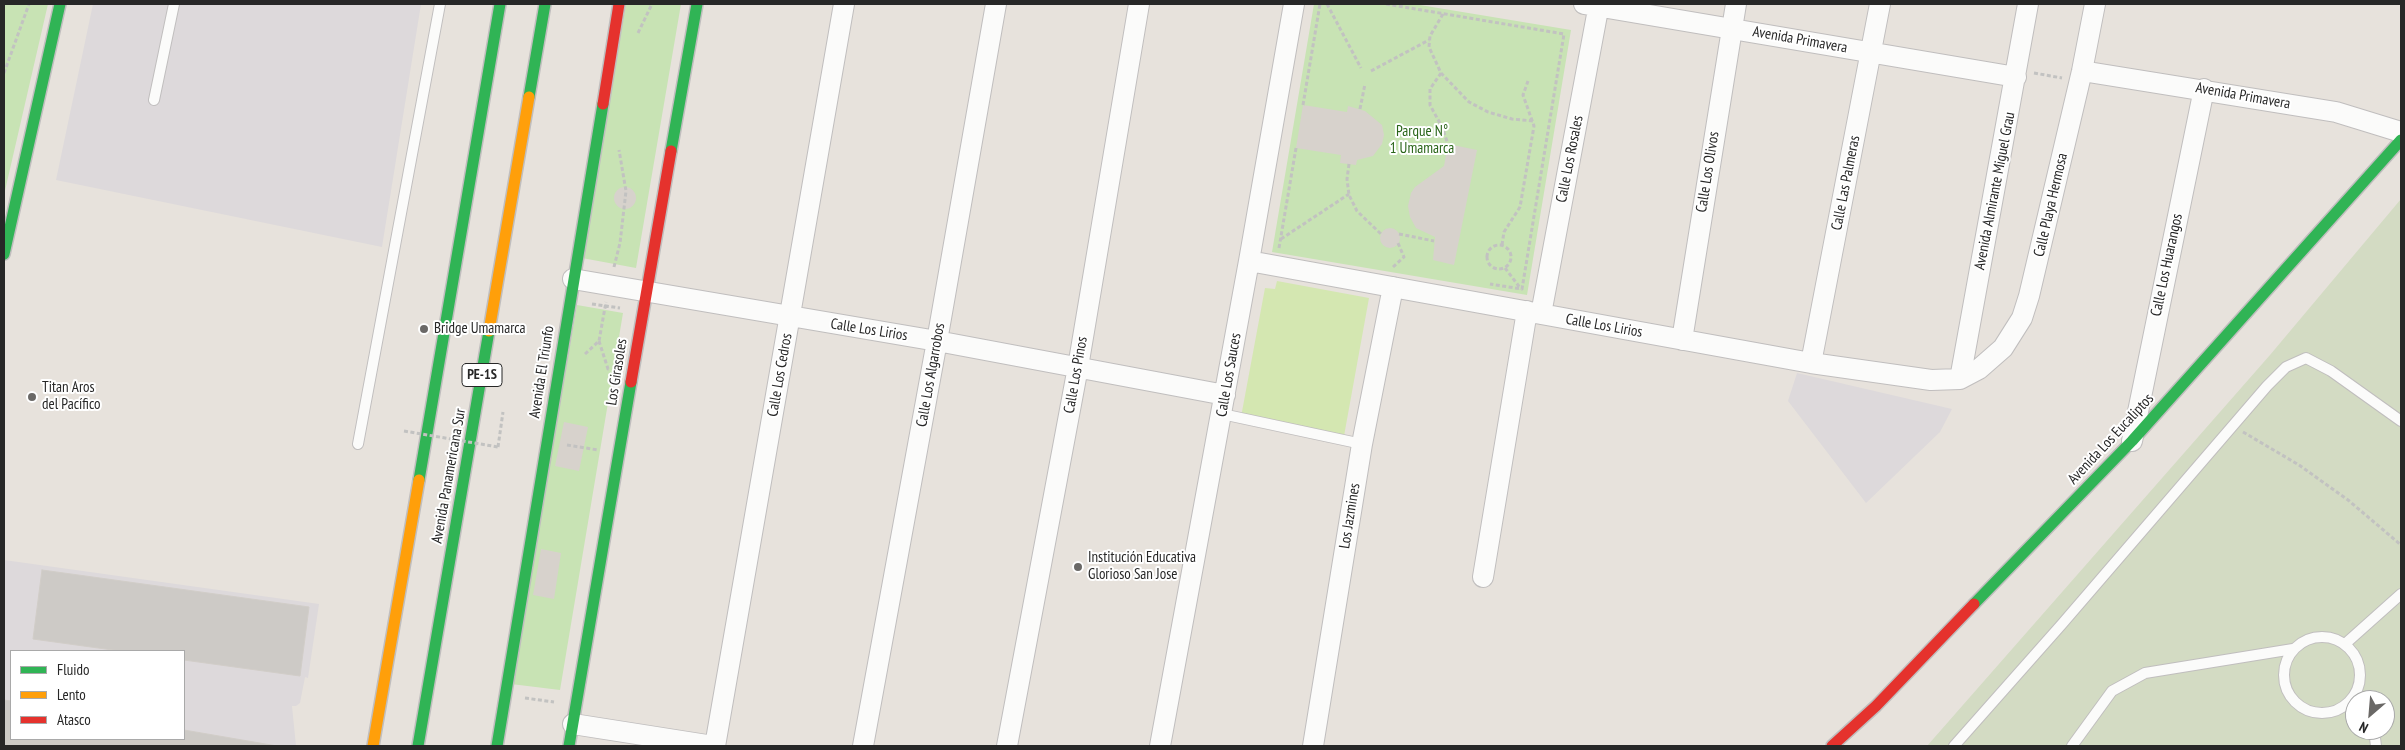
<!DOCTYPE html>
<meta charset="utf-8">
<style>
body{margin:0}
#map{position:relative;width:2405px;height:750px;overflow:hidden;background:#e7e2dc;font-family:"PT Sans Narrow",sans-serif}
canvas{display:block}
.frame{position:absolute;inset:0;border:5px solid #272727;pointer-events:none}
.legend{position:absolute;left:10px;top:650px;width:175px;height:90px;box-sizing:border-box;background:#fff;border:1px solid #a9a9a9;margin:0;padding:6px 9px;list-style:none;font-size:15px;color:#272727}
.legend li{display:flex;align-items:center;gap:10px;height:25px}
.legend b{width:25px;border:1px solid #a9a9a9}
.north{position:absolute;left:2345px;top:690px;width:50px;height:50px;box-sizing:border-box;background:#fff;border:1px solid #a9a9a9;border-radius:50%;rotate:207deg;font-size:14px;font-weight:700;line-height:20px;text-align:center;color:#272727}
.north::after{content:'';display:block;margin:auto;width:18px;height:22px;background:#6a6866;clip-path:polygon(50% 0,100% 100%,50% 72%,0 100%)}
</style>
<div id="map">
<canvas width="2405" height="750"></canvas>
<div class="frame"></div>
<ul class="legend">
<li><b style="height:6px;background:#30b455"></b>Fluido</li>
<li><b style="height:6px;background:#ff9f0a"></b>Lento</li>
<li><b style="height:6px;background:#e5322d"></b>Atasco</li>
</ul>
<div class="north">N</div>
</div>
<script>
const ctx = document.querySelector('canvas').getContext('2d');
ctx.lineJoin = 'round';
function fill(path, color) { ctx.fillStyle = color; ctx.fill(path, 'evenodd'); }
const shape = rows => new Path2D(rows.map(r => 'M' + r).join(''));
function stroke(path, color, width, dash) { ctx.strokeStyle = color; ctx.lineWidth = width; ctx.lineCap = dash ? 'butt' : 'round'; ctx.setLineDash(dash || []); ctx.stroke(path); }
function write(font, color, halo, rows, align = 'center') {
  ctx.font = font + ' "PT Sans Narrow",sans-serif'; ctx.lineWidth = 4; ctx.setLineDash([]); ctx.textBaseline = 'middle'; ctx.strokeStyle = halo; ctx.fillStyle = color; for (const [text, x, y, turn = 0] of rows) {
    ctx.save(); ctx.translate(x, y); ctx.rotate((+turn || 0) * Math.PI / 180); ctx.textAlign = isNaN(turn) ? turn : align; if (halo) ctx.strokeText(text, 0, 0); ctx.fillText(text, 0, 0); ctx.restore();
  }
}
const industrial = shape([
 [93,4,421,4,382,247,56,180],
 [1797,373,1952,409,1940,432,1866,503,1788,401],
 [4,560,319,604,308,678,305,677,300,703,296,706,292,706,296,746,4,746],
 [11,651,184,651,184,739,11,739]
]);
const green = shape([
 [4,4,48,4,4,195],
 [626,4,681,4,636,268,582,258],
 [1314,4,1414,4,1571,30,1527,295,1272,252],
 [577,305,623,313,560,690,511,684]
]);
const cemetery = shape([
 [2401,199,2401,746,1927,746,2270,355],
 [2355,700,2385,700,2385,730,2355,730]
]);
const pitch = shape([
 [1277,281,1369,298,1344,436,1241,417,1265,288,1275,289]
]);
const plaza = shape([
 [1303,105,1347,112,1348,106,1365,111,1382,125,1384,135,1382,144,1373,156,1357,160,1356,165,1340,163,1341,155,1296,148],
 [1448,144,1477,150,1454,265,1433,260,1435,237,1416,228,1410,217,1408,206,1411,193,1415,187,1444,166],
 '614 198a11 11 0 1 1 22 0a11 11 0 1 1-22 0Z',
 '1380 238a10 10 0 1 1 20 0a10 10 0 1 1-20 0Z',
 [564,422,588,427,579,471,555,466],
 [541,549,561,553,554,599,533,595]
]);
const building = shape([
 [42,570,309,607,300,676,184,660,184,651,120,651,33,639,42,570],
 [4,700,11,701,11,739,184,739,184,730,277,746,4,746,4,700]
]);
const path = shape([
 [1327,4,1361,68],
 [1386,4,1564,34,1522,289,1490,284],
 [1443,14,1430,36,1429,47,1441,73,1469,102,1488,112,1512,119,1533,121],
 [638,33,652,4],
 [1371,71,1429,40],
 [4,73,29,4],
 [1441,73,1430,89,1430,105,1442,127,1448,144],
 [2034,73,2062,78],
 [1303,105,1320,4],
 [1360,109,1365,84],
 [1349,164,1347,179,1349,195,1357,211,1381,234],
 [1399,234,1434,241],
 [1281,239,1349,194],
 '1487 257a12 12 0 1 1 24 0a12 12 0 1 1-24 0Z',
 [1502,245,1504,232,1520,207,1534,126,1523,95,1528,81],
 [1279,248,1296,148],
 [614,267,620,243,626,191,619,150],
 [1393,267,1404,257,1398,243],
 [1505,268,1521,289],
 [592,304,620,308],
 [599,341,608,369,610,369],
 [585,354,599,341,606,302],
 [2243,432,2299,465,2348,500,2401,545],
 [567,445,598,450],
 [498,447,503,412],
 [525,698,554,702]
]);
const lane = shape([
 [154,100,174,4],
 [1222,414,1362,444],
 [358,444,440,4],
 '2284 675a38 38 0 1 1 76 0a38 38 0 1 1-76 0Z',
 [2345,644,2401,594],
 [2374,730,2376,746],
 [1954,746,2062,624,2267,386,2286,367,2306,358,2331,371,2401,421],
 [2072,746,2112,691,2145,673,2293,649]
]);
const street = shape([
 [1584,4,2016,77],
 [2082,71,2336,112,2401,132],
 [1249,261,1811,363,1931,380,1960,379,1979,369,2003,348,2022,318,2029,296,2082,71,2095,4],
 [573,279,937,341,1225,395],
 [1541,314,1599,4],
 [1682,340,1736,4],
 [1811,363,1880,4],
 [1960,379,2028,4],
 [2132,441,2204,89],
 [1483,577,1527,311],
 [573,724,713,746],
 [715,746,844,4],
 [863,746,937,341,996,4],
 [1007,746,1078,367,1139,4],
 [1160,746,1249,261,1294,4],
 [1313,746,1362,444,1393,287]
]);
const fast = shape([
 [529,97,545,4],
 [671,151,697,4],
 [4,254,60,4],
 [419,480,500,4],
 [1974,604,2132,441,2401,140],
 [418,746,489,331],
 [497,746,603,104],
 [569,746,631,382]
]);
const slow = shape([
 [489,331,529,97],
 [373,746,419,480]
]);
const jam = shape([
 [603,104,619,4],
 [631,382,671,151],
 [1832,746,1876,706,1974,604]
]);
const pathBridge = shape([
 [404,431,498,447]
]);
const markers = [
 [424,329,5,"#6a6866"],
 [32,397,5,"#6a6866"],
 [1078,567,5,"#6a6866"]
];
const shields = [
 [482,375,40]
];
const shieldNames = [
 ["PE-1S",482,375]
];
const streetNames = [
 ["Avenida Primavera",1800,40,10],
 ["Avenida Primavera",2243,96,10],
 ["Calle Los Rosales",1570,159,-79],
 ["Calle Los Olivos",1708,172,-81],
 ["Calle Las Palmeras",1846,183,-79],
 ["Avenida Almirante Miguel Grau",1995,191,-79],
 ["Calle Playa Hermosa",2051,205,-77],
 ["Calle Los Huarangos",2167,265,-78],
 ["Calle Los Lirios",1604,326,10],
 ["Calle Los Lirios",869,330,9],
 ["Avenida El Triunfo",542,372,-81],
 ["Los Girasoles",617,372,-81],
 ["Calle Los Cedros",780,375,-80],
 ["Calle Los Algarrobos",931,375,-80],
 ["Calle Los Pinos",1076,375,-80],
 ["Calle Los Sauces",1229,375,-80],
 ["Avenida Los Eucaliptos",2111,439,-47],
 ["Avenida Panamericana Sur",449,476,-80],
 ["Los Jazmines",1350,516,-81]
];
const parkNames = [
 ["Parque N°",1422,132],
 ["1 Umamarca",1422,149]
];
const poiNames = [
 ["Bridge Umamarca",434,329],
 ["Titan Aros",42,388],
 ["del Pacífico",42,405],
 ["Institución Educativa",1088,558],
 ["Glorioso San Jose",1088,575]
];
fill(industrial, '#ddd9db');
fill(green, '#c8e3b4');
fill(cemetery, '#d3dbc3');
fill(pitch, '#d4e7b1');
fill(plaza, '#d7d2cc');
fill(building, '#cdcac6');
stroke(building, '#d1cdc8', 1);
stroke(lane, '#c0bebe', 12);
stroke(street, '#c0bebe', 22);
stroke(fast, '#c0bebe', 14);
stroke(slow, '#c0bebe', 14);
stroke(jam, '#c0bebe', 14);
stroke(path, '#c2c2c1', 3, [4, 2.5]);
stroke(lane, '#fbfbfa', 10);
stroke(street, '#fbfbfa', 20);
stroke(fast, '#30b455', 11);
stroke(slow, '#ff9f0a', 11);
stroke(jam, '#e5322d', 11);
stroke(pathBridge, '#c2c2c1', 3, [4, 2.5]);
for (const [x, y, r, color] of markers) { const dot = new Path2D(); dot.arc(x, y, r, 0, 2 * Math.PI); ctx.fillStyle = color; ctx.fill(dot); stroke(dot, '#fff', 2); }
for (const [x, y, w] of shields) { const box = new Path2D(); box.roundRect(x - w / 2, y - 11.5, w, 23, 4); ctx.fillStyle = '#fff'; ctx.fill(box); stroke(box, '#272727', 1); }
write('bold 14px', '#272727', null, shieldNames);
write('15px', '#272727', '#fff', streetNames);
write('15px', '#296418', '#fff', parkNames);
write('15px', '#272727', '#fff', poiNames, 'left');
</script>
